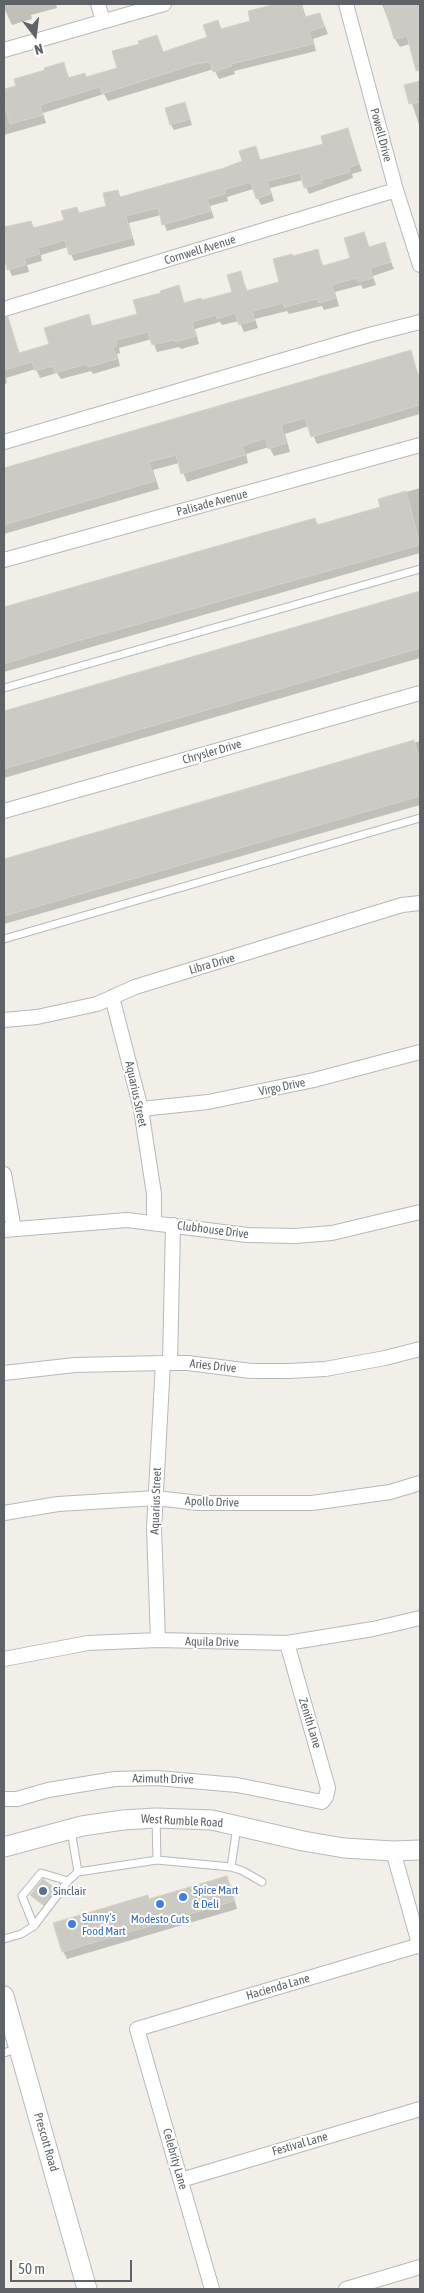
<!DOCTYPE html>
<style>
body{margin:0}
#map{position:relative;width:424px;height:2293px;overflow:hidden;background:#f1efe8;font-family:"Asap Condensed",sans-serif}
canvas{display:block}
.frame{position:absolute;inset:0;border:5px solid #5f6368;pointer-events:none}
.north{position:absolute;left:10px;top:10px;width:50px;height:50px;-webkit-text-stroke:4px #fff;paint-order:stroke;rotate:165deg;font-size:14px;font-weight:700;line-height:20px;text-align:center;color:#5f6368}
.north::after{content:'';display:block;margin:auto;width:18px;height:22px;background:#5f6368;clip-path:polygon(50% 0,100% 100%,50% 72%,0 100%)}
.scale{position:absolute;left:10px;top:2260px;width:122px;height:22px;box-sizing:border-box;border:2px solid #5f6368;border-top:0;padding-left:6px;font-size:15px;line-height:18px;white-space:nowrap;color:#5f6368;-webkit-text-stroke:4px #fff;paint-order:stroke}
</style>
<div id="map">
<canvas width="424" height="2293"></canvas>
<div class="frame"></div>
<div class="north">N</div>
<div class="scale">50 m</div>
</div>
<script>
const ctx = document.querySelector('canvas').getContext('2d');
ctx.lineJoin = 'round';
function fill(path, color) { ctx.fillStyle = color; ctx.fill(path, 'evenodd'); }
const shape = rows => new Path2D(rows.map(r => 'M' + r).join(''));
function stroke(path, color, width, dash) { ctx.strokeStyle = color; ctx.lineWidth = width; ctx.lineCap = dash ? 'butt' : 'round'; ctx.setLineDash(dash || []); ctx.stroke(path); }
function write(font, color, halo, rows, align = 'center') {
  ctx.font = font + ' "Asap Condensed",sans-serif'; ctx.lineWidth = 4; ctx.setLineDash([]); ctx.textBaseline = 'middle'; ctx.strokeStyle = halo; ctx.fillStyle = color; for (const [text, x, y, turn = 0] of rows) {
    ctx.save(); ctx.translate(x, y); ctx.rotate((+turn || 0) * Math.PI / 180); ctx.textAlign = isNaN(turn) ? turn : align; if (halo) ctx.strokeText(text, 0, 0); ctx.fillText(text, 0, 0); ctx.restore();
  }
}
const shadow = shape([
 [4,4,56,4,57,8,31,15,32,19,12,25,4,8],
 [281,4,302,4,306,18,320,14,328,34,313,39,316,51,234,71,235,74,219,79,214,69,108,101,104,94,43,113,46,123,4,135,4,90,17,87,63,64,70,79,86,78,119,69,140,45,157,36,164,53,208,38,218,22,222,30,252,22,249,12],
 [382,4,420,4,420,73,410,44,400,47,395,39],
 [420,82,420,128,406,85],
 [185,103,192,125,174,130,171,125],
 [347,130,362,171,352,174,353,178,309,194,303,180,270,188,274,201,261,205,253,189,227,197,228,201,210,206,214,218,167,231,161,215,129,223,135,245,74,261,68,247,41,255,42,261,27,265,29,272,12,276,7,264,4,265,4,229,31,222,35,229,65,220,76,208,80,214,108,206,117,191,121,198,225,169,243,162,256,148,261,161,325,144],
 [364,234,370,248,384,244,394,269,373,276,376,285,363,289,361,285,335,292,339,306,324,310,322,306,289,314,287,311,255,319,258,328,244,332,239,321,222,325,220,322,195,329,199,344,181,349,179,347,157,352,152,339,119,348,120,353,117,354,120,366,93,374,91,371,61,379,57,373,40,378,36,369,6,378,7,383,4,384,4,337,13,335,20,354,51,345,88,316,93,327,138,315,162,294,178,287,185,304,202,302,234,293,240,273,248,292,281,283,293,258,317,251,324,267,352,259],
 [410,352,420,378,420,414,317,444,309,426,285,434,290,452,274,456,269,447,246,454,248,463,187,482,179,463,153,470,159,489,4,534,4,469],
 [420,488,420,553,4,672,4,608,315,519,319,526,382,508,379,500],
 [420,593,420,658,4,778,4,713],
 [420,741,420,805,4,924,4,860],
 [226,1878,231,1886,237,1909,67,1959,63,1951,149,1900],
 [55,1889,56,1892,45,1906,31,1895]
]);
const building = shape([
 [276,4,301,4,304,17,320,13,324,27,309,31,313,44,231,64,232,66,213,72,210,62,195,64,102,94,100,87,40,105,43,115,10,124,4,102,4,89,16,86,14,79,45,70,44,68,64,62,68,78,85,73,86,77,117,68,112,51,139,44,138,41,157,35,163,52,207,37,203,25,218,20,221,29,250,21,248,11,276,4],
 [384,4,420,4,420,70,416,71,407,36,394,39,384,4],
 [420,81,420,102,409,104,404,85,420,81],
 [185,102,190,119,170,125,165,108,185,102],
 [348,128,359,164,349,167,350,172,321,180,322,183,304,188,300,173,267,181,271,194,256,199,251,182,224,190,225,194,207,199,211,211,162,225,158,208,126,216,132,238,69,255,65,240,38,248,40,254,24,258,26,265,7,270,4,256,4,227,31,221,33,228,64,220,61,211,77,207,79,213,106,206,103,193,118,190,120,197,224,168,242,161,239,151,256,146,260,160,323,144,321,136,348,128],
 [364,232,369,247,385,242,391,262,370,268,373,278,358,282,356,278,332,285,336,298,319,303,318,299,284,307,283,303,252,311,255,320,239,325,235,313,217,319,216,315,192,322,196,336,175,342,174,340,152,345,148,332,116,340,117,346,113,347,117,359,88,367,87,364,55,373,53,366,35,371,32,362,4,370,4,318,8,317,19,353,49,344,44,328,89,314,92,326,137,314,133,300,161,293,160,291,179,285,184,303,201,298,202,300,232,292,227,275,241,271,246,291,279,282,273,259,292,254,293,256,318,249,322,266,350,258,344,238,364,232],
 [411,350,420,382,420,405,311,437,305,418,281,425,286,443,268,449,266,438,242,446,245,455,181,474,176,455,149,462,155,481,4,525,4,468,411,350],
 [406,491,420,545,67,644,4,664,4,607,315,518,317,525,380,507,378,499,406,491],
 [420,591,420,648,4,769,4,711,420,591],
 [414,740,420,762,420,796,4,916,4,859,414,740],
 [227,1876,234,1901,62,1952,53,1923,148,1895,149,1899,227,1876],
 [43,1879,56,1889,43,1905,30,1895,43,1879]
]);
const lane = shape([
 [4,688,420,569],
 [4,939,420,818],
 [156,1818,157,1860],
 [71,1830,78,1872],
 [231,1867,237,1827],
 [34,1926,22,1896,41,1873,68,1881],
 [4,1939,21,1934,34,1926,68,1881,78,1872,157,1860,231,1867,243,1871,262,1882],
 [4,2053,18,2048]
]);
const street = shape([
 [98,4,103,21],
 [346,4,396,190,420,265],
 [4,50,164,4],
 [4,309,396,190],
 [4,442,369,335,420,322],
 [4,560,420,445],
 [4,811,420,693],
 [112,997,141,1109,154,1194,154,1223],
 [4,1020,37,1017,97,1004,135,987,366,916,402,905,420,903],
 [141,1109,208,1102,314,1080,420,1052],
 [4,1174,14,1229],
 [4,1230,127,1220,247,1235,295,1236,332,1233,420,1212],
 [170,1363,173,1225],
 [4,1373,75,1365,163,1363,188,1363,251,1371,289,1371,325,1369,385,1358,420,1349],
 [4,1513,58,1504,156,1498,199,1503,312,1503,390,1492,420,1483],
 [158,1640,154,1528,163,1363],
 [4,1659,88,1643,158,1640,287,1643,373,1629,420,1618],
 [4,1799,17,1799,48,1790,115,1779,157,1778,237,1785,322,1802,326,1797,328,1788,287,1643],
 [393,1851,420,1947],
 [181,2180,420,2109],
 [212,2289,137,2029,420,1945],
 [346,2289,420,2267]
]);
const secondary = shape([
 [4,1847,82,1826,123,1820,156,1818,212,1820,303,1841,344,1848,393,1851,420,1850],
 [4,1996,87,2289]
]);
const markers = [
 [43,1891,5,"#5c6f8a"],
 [183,1897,5,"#3f7fe0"],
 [160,1904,5,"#3f7fe0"],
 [72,1924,5,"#3f7fe0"]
];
const streetNames = [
 ["Powell Drive",381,135,75],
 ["Cornwell Avenue",200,250,-17],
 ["Palisade Avenue",212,503,-15],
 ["Chrysler Drive",212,752,-16],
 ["Libra Drive",212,964,-16],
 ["Virgo Drive",282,1087,-12],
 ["Aquarius Street",136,1094,78],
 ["Clubhouse Drive",213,1230,7],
 ["Aries Drive",213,1366,6],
 ["Aquarius Street",156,1501,-88],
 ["Apollo Drive",212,1502,2],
 ["Aquila Drive",212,1642,1],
 ["Zenith Lane",310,1723,73],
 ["Azimuth Drive",163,1779,1],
 ["West Rumble Road",182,1821,3],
 ["Hacienda Lane",278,1987,-16],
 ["Prescott Road",46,2142,74],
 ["Festival Lane",300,2144,-16],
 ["Celebrity Lane",175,2159,74]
];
const shopNames = [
 ["Spice Mart",193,1890],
 ["& Deli",193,1904],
 ["Sunny's",82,1917],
 ["Food Mart",82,1931],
 ["Modesto Cuts",160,1919,"center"]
];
const serviceNames = [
 ["Sinclair",53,1891]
];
fill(shadow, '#0003');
fill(building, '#cccac5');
stroke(building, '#d6d1c6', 1);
stroke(lane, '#b5b8bc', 9);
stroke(street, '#b5b8bc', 16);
stroke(secondary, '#b6babf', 21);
stroke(lane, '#fff', 7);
stroke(street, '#fff', 14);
stroke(secondary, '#fff', 19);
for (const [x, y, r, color] of markers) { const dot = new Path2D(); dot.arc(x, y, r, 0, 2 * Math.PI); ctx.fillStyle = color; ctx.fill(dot); stroke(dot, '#fff', 2); }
write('12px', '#5f6368', '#fff', streetNames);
write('12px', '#366cbe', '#fff', shopNames, 'left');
write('12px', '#4e5e75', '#fff', serviceNames, 'left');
</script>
